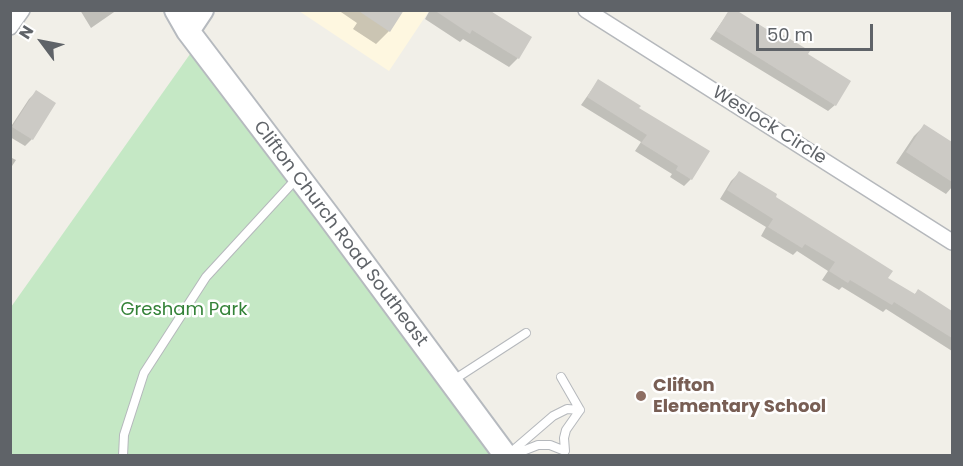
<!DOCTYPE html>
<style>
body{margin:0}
#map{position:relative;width:963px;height:466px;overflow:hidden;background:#f1efe8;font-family:Poppins,sans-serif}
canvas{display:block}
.frame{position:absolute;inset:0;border:12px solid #5f6368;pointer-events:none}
.north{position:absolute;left:12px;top:12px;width:60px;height:60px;-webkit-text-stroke:4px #fff;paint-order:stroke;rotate:302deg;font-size:16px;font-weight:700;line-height:24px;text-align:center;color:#5f6368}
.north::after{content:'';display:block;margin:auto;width:21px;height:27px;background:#5f6368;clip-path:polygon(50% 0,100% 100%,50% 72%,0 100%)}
.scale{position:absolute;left:756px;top:24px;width:117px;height:27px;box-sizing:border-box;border:3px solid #5f6368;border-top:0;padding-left:8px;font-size:18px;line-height:21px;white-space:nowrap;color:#5f6368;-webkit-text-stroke:4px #fff;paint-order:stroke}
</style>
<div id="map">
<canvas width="963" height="466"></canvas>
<div class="frame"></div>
<div class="north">N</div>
<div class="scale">50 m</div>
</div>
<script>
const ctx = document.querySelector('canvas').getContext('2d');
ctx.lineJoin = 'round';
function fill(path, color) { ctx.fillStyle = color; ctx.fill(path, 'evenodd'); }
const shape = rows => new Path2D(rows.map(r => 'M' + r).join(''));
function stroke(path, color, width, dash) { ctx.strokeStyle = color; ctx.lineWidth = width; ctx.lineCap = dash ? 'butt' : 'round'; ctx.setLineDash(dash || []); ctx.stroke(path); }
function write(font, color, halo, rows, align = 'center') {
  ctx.font = font + ' Poppins,sans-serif'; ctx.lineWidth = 5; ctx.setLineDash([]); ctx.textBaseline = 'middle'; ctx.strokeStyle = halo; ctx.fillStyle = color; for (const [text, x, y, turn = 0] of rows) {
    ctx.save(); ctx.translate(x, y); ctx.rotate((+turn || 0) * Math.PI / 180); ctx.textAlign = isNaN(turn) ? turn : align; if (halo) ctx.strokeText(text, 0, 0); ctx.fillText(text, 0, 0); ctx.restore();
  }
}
const commercial = shape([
 [299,11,429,11,389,71]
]);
const green = shape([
 [200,40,509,456,11,456,11,307]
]);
const shadow = shape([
 [80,10,117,10,91,28],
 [338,10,402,10,389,31,376,44,353,29,357,23],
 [430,10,488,10,530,38,518,58,509,67,463,39,460,42,425,19],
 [730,10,806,54,835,105,828,111,710,39],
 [598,81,637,109,691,179,684,186,670,177,672,174,635,151,641,142,581,105],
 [36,92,32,139,25,146,10,137,10,128,29,99],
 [924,126,952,144,952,187,946,194,896,163,914,136],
 [10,157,16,160,10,169],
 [739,173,886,278,914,295,918,291,952,313,952,351,886,309,883,312,842,287,839,290,822,280,828,271,797,251,793,255,761,236,766,227,720,199,731,181]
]);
const building = shape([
 [357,10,404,10,390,32],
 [434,10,489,10,532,37,519,59,472,30,470,34],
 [729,10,736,10,768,30,770,27,810,51,808,54,851,81,836,106,716,31],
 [598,79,641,106,639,108,710,151,692,180,676,170,678,166,641,143,647,135,587,97],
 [36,90,56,103,33,140,12,127],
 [924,124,952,142,952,182,906,152],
 [739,171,777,194,776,197,893,271,888,278,915,294,918,289,952,311,952,338,894,302,892,305,850,280,848,283,829,271,835,262,805,244,802,248,768,227,773,219,727,190]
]);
const lane = shape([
 [561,377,580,410],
 [452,381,526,333],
 [510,453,553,416,567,409,580,410],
 [123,456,124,435,144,373,206,277,297,178],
 [510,456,538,445,550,445,565,451,564,438,566,430,580,410]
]);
const street = shape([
 [586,10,952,242],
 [10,27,22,10]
]);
const secondary = shape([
 [176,10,188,31,327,214,506,456],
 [188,31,202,10]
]);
const markers = [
 [641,396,6,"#8d6e63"]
];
const streetNames = [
 ["Weslock Circle",769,126,32],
 ["Clifton Church Road Southeast",340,234,53]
];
const parkNames = [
 ["Gresham Park",184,310]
];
const educationNames = [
 ["Clifton",653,386],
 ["Elementary School",653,407]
];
fill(commercial, '#fef7e0');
fill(green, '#c5e8c5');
fill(shadow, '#0003');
fill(building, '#cccac5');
stroke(lane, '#b5b8bc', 10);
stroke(street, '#b5b8bc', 18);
stroke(secondary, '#b6babf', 26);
stroke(lane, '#fff', 8);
stroke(street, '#fff', 15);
stroke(secondary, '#fff', 22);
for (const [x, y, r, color] of markers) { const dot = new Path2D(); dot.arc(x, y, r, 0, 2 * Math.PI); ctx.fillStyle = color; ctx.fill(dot); stroke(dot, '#fff', 2); }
write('18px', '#5f6368', '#fff', streetNames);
write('18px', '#348238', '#fff', parkNames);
write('bold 18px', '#785e54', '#fff', educationNames, 'left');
</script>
